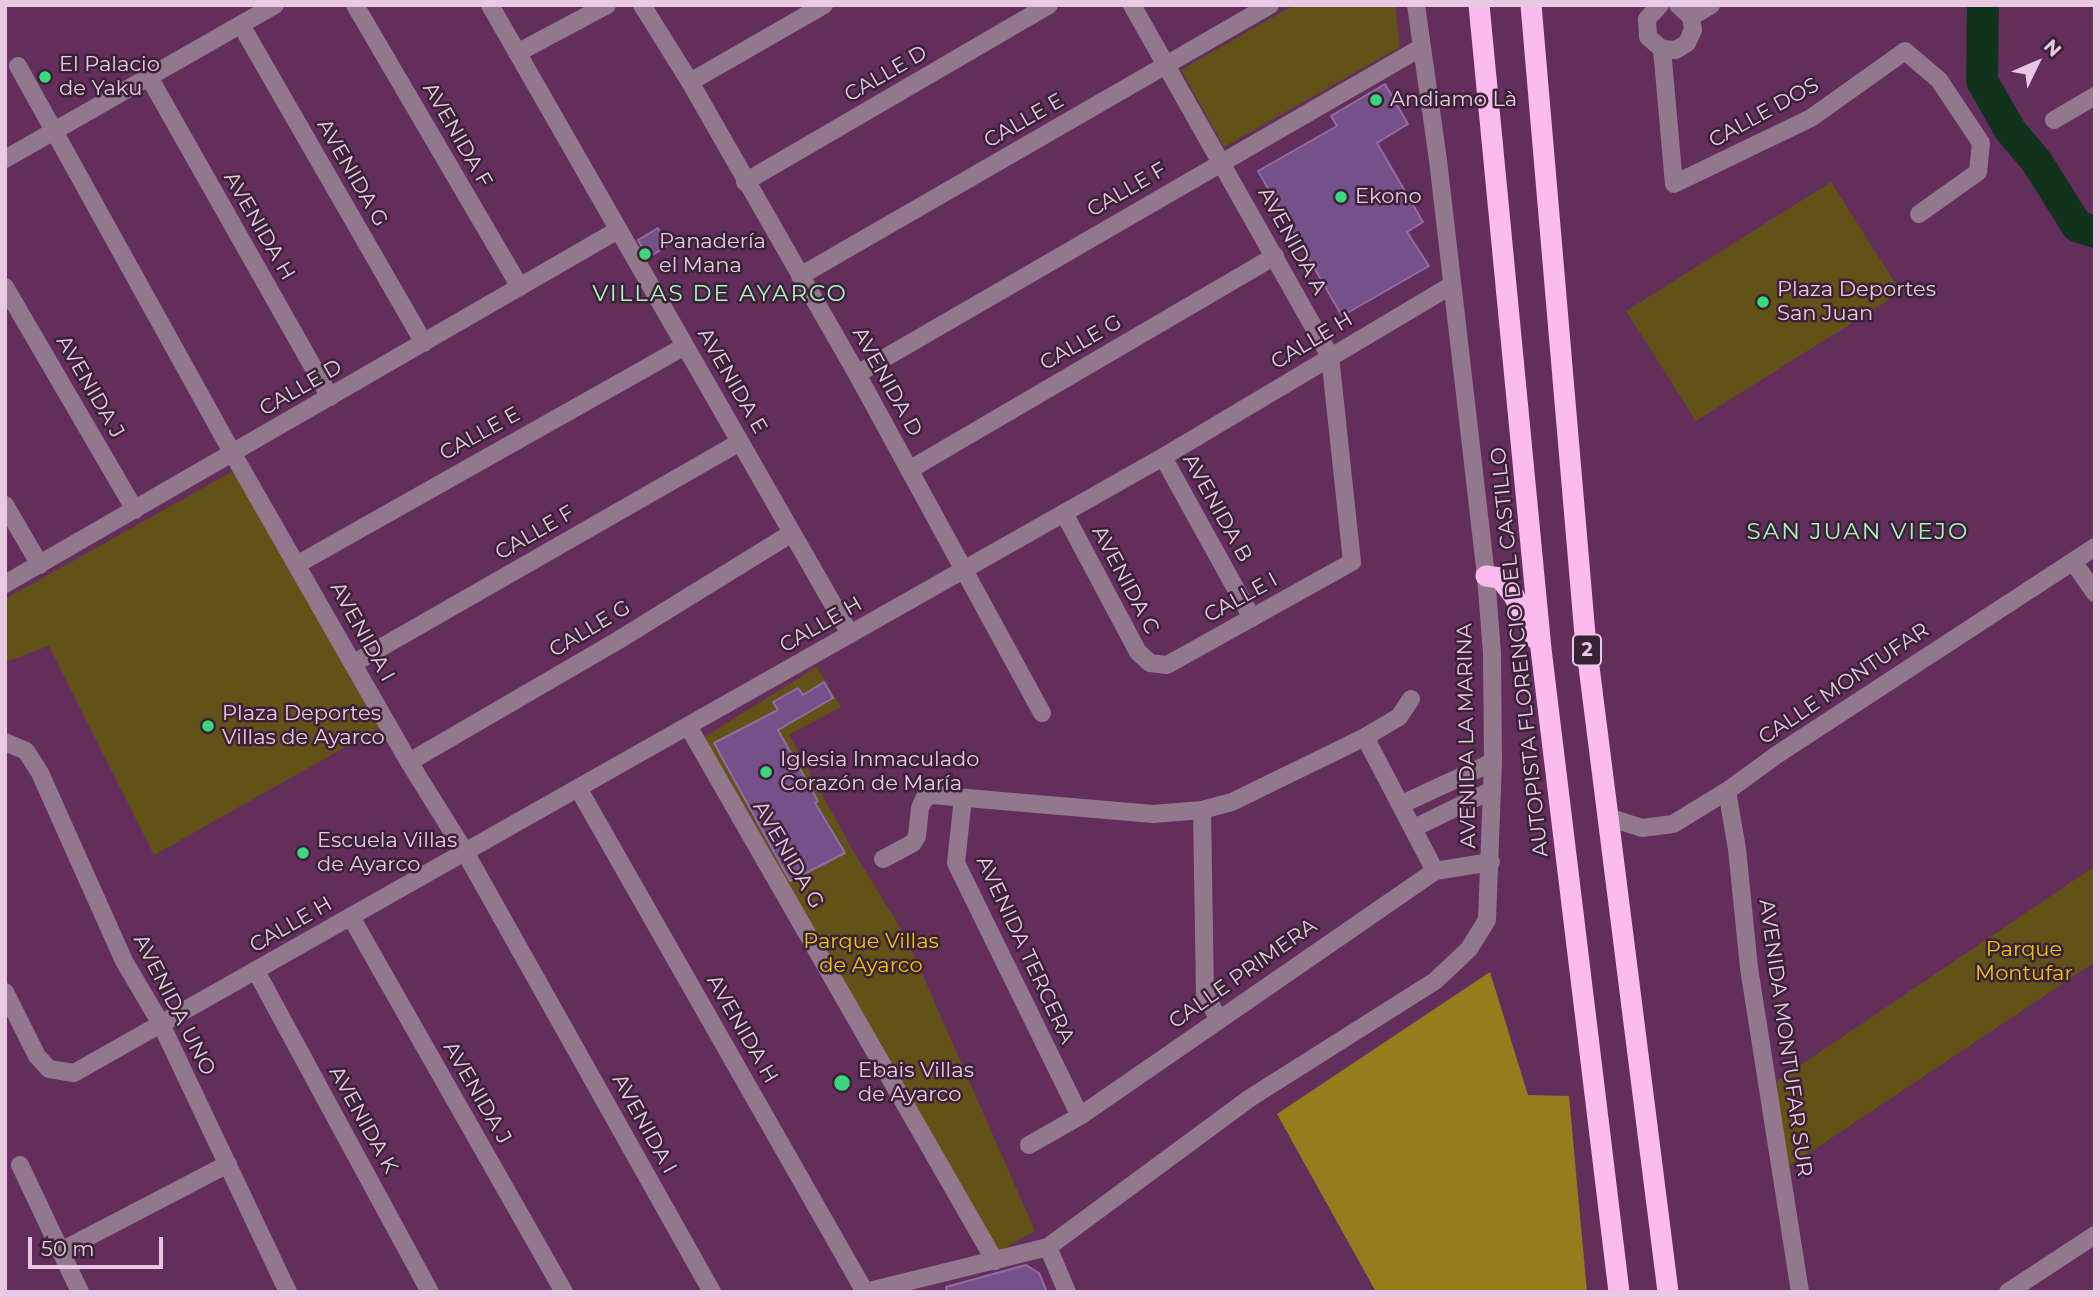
<!DOCTYPE html>
<meta charset="utf-8">
<style>
body{margin:0}
#map{position:relative;width:2100px;height:1297px;overflow:hidden;background:#632e5b;font-family:Montserrat,sans-serif}
canvas{display:block}
.frame{position:absolute;inset:0;border:7px solid #e9c9e2;pointer-events:none}
.north{position:absolute;left:2002px;top:28px;width:70px;height:70px;-webkit-text-stroke:5px #3a2236;paint-order:stroke;rotate:46deg;font-size:19px;font-weight:700;line-height:28px;text-align:center;color:#e9c9e2}
.north::after{content:'';display:block;margin:auto;width:24px;height:32px;background:#e9c9e2;clip-path:polygon(50% 0,100% 100%,50% 72%,0 100%)}
.scale{position:absolute;left:28px;top:1237px;width:135px;height:32px;box-sizing:border-box;border:4px solid #e9c9e2;border-top:0;padding-left:9px;font-size:21px;line-height:24px;white-space:nowrap;color:#e9c9e2;-webkit-text-stroke:5px #3a2236;paint-order:stroke}
</style>
<div id="map">
<canvas width="2100" height="1297"></canvas>
<div class="frame"></div>
<div class="north">N</div>
<div class="scale">50 m</div>
</div>
<script>
const ctx = document.querySelector('canvas').getContext('2d');
ctx.lineJoin = 'round';
function fill(path, color) { ctx.fillStyle = color; ctx.fill(path, 'evenodd'); }
const shape = rows => new Path2D(rows.map(r => 'M' + r).join(''));
function stroke(path, color, width, dash) { ctx.strokeStyle = color; ctx.lineWidth = width; ctx.lineCap = dash ? 'butt' : 'round'; ctx.setLineDash(dash || []); ctx.stroke(path); }
function write(font, color, halo, rows, align = 'center') {
  ctx.font = font + ' Montserrat,sans-serif'; ctx.lineWidth = 5; ctx.setLineDash([]); ctx.textBaseline = 'middle'; ctx.strokeStyle = halo; ctx.fillStyle = color; for (const [text, x, y, turn = 0] of rows) {
    ctx.save(); ctx.translate(x, y); ctx.rotate((+turn || 0) * Math.PI / 180); ctx.textAlign = isNaN(turn) ? turn : align; if (halo) ctx.strokeText(text, 0, 0); ctx.fillText(text, 0, 0); ctx.restore();
  }
}
const green = shape([
 [1294,5,1395,5,1400,47,1224,147,1181,70],
 [1831,182,1901,292,1696,421,1626,311],
 [233,471,381,727,154,855,49,646,5,662,5,599],
 [817,667,841,707,789,735,852,849,906,937,1035,1231,996,1253,704,737],
 [769,715,818,801,814,803,845,853,790,882,763,835,775,828,771,822,759,828,715,743],
 [2095,866,2095,962,1785,1169,1777,1081]
]);
const forest = shape([
 [1490,972,1528,1095,1569,1096,1587,1292,1376,1292,1277,1114]
]);
const river = shape([
 [1983,5,1982,81,2010,130,2037,162,2077,226,2095,232]
]);
const building = shape([
 [1385,84,1408,124,1377,143,1423,222,1407,232,1429,266,1342,316,1258,171,1337,126,1331,116,1385,84],
 [658,228,668,245,648,258,638,240,658,228],
 [824,682,833,698,778,730,818,801,815,803,845,853,790,881,714,743,778,710,773,702,798,688,803,695,824,682],
 [1026,1265,1039,1273,1047,1292,947,1292,946,1287,1026,1265]
]);
const minor = shape([
 [355,5,520,287],
 [490,5,850,634],
 [642,5,690,82,857,374,1042,713],
 [1660,5,1647,19,1648,37,1662,49,1676,50,1687,43,1693,30,1691,17,1678,5],
 [1691,17,1711,5],
 [241,25,424,343],
 [1662,49,1674,184,1811,118,1905,51,1939,80,1981,143,1978,172,1919,214],
 [517,53,607,5],
 [18,66,233,454,409,762,465,852,712,1292],
 [149,77,330,397],
 [690,82,824,5],
 [2054,120,2095,96],
 [5,159,275,5],
 [745,182,1049,5],
 [800,276,1270,5],
 [5,287,135,510],
 [857,374,1422,47],
 [1163,457,1252,618],
 [909,470,1275,256],
 [5,505,40,565],
 [1064,513,1138,652,1150,663,1167,665,1352,562,1330,356,1132,5],
 [2074,563,2095,593],
 [298,564,685,346],
 [5,584,618,230],
 [354,663,740,442],
 [688,726,995,1261],
 [1365,737,1435,871],
 [5,742,26,751,40,773,124,961,161,1024,288,1292],
 [409,762,617,641,792,533],
 [578,788,865,1292],
 [1727,791,1737,849,1749,968,1800,1292],
 [963,798,956,863,1080,1116],
 [1402,804,1493,762],
 [1202,810,1205,994,1218,1018],
 [1611,818,1642,828,1673,824,1727,791,1778,754,2095,547],
 [1414,828,1492,790],
 [883,859,913,843,917,836,920,808,924,799,932,795,1153,814,1202,810,1232,802,1365,737,1399,717,1411,699],
 [351,917,564,1292],
 [256,971,430,1292],
 [5,992,37,1056,49,1069,74,1073,1163,457,1452,285],
 [1029,1145,1080,1116,1435,871,1491,862],
 [20,1165,80,1292],
 [1048,1247,1067,1292],
 [61,1251,228,1164],
 [865,1292,1048,1247,1250,1098,1435,981,1469,949,1487,920,1493,762,1492,653,1486,576,1438,160,1416,5],
 [2008,1292,2095,1235]
]);
const highway = shape([
 [1479,5,1541,649,1619,1292],
 [1531,5,1585,635,1668,1292],
 [1486,576,1500,578,1514,596,1536,639]
]);
const markers = [
 [45,77,7,"#3bd77e"],
 [1376,100,7,"#3bd77e"],
 [1341,197,7,"#3bd77e"],
 [645,254,7,"#3bd77e"],
 [1763,302,7,"#3bd77e"],
 [208,726,7,"#3bd77e"],
 [766,772,7,"#3bd77e"],
 [303,853,7,"#3bd77e"],
 [842,1083,9,"#3bd77e"]
];
const shields = [
 [1587,650,28]
];
const shieldNames = [
 ["2",1587,650]
];
const poiNames = [
 ["El Palacio",59,65],
 ["de Yaku",59,89],
 ["Andiamo Là",1390,100],
 ["Ekono",1355,197],
 ["Panadería",659,242],
 ["el Mana",659,266],
 ["Plaza Deportes",1777,290],
 ["San Juan",1777,314],
 ["Plaza Deportes",222,714],
 ["Villas de Ayarco",222,738],
 ["Iglesia Inmaculado",780,760],
 ["Corazón de María",780,784],
 ["Escuela Villas",317,841],
 ["de Ayarco",317,865],
 ["Ebais Villas",858,1071],
 ["de Ayarco",858,1095]
];
const streetNames = [
 ["CALLE D",886,74,-30],
 ["CALLE DOS",1764,113,-29],
 ["CALLE E",1024,121,-30],
 ["AVENIDA F",457,135,60],
 ["AVENIDA G",352,173,60],
 ["CALLE F",1127,190,-30],
 ["AVENIDA H",259,226,60],
 ["AVENIDA A",1292,241,61],
 ["CALLE H",1312,341,-31],
 ["CALLE G",1081,343,-30],
 ["AVENIDA E",732,381,60],
 ["AVENIDA D",887,382,61],
 ["AVENIDA J",90,387,60],
 ["CALLE D",301,388,-30],
 ["CALLE E",480,434,-29],
 ["AVENIDA B",1217,508,61],
 ["CALLE F",535,533,-30],
 ["AVENIDA C",1125,580,62],
 ["CALLE I",1241,598,-29],
 ["CALLE H",821,625,-30],
 ["CALLE G",590,629,-31],
 ["AVENIDA I",362,632,61],
 ["AUTOPISTA FLORENCIO DEL CASTILLO",1520,652,-96],
 ["CALLE MONTUFAR",1844,684,-34],
 ["AVENIDA LA MARINA",1467,736,-91],
 ["AVENIDA G",788,855,60],
 ["CALLE H",291,925,-30],
 ["AVENIDA TERCERA",1025,950,65],
 ["CALLE PRIMERA",1243,974,-35],
 ["AVENIDA UNO",174,1005,63],
 ["AVENIDA H",742,1029,60],
 ["AVENIDA MONTUFAR SUR",1785,1038,82],
 ["AVENIDA J",477,1093,60],
 ["AVENIDA K",363,1120,61],
 ["AVENIDA I",644,1124,61]
];
const parkNames = [
 ["Parque Villas",871,942],
 ["de Ayarco",871,966],
 ["Parque",2024,950],
 ["Montufar",2024,974]
];
const neighbourhoodNames = [
 ["VILLAS DE AYARCO",720,294],
 ["SAN JUAN VIEJO",1858,532]
];
fill(green, '#625218');
fill(forest, '#957c1d');
stroke(river, '#11331e', 32);
fill(building, '#765089');
stroke(building, '#926ba7', 2);
stroke(minor, '#92788d', 18);
stroke(highway, '#fbbbef', 21);
for (const [x, y, r, color] of markers) { const dot = new Path2D(); dot.arc(x, y, r, 0, 2 * Math.PI); ctx.fillStyle = color; ctx.fill(dot); stroke(dot, '#3a2236', 2.5); }
for (const [x, y, w] of shields) { const box = new Path2D(); box.roundRect(x - w / 2, y - 15.5, w, 31, 5); ctx.fillStyle = '#3a2236'; ctx.fill(box); stroke(box, '#e9c9e2', 2); }
write('bold 19px', '#e9c9e2', null, shieldNames);
write('21px', '#e9c9e2', '#3a2236', poiNames, 'left');
write('21px', '#e9c9e2', '#3a2236', streetNames);
write('21px', '#eec402', '#3a2236', parkNames);
ctx.letterSpacing = '2px';
write('23px', '#abf3c0', '#3a2236', neighbourhoodNames);
ctx.letterSpacing = '0px';
</script>
